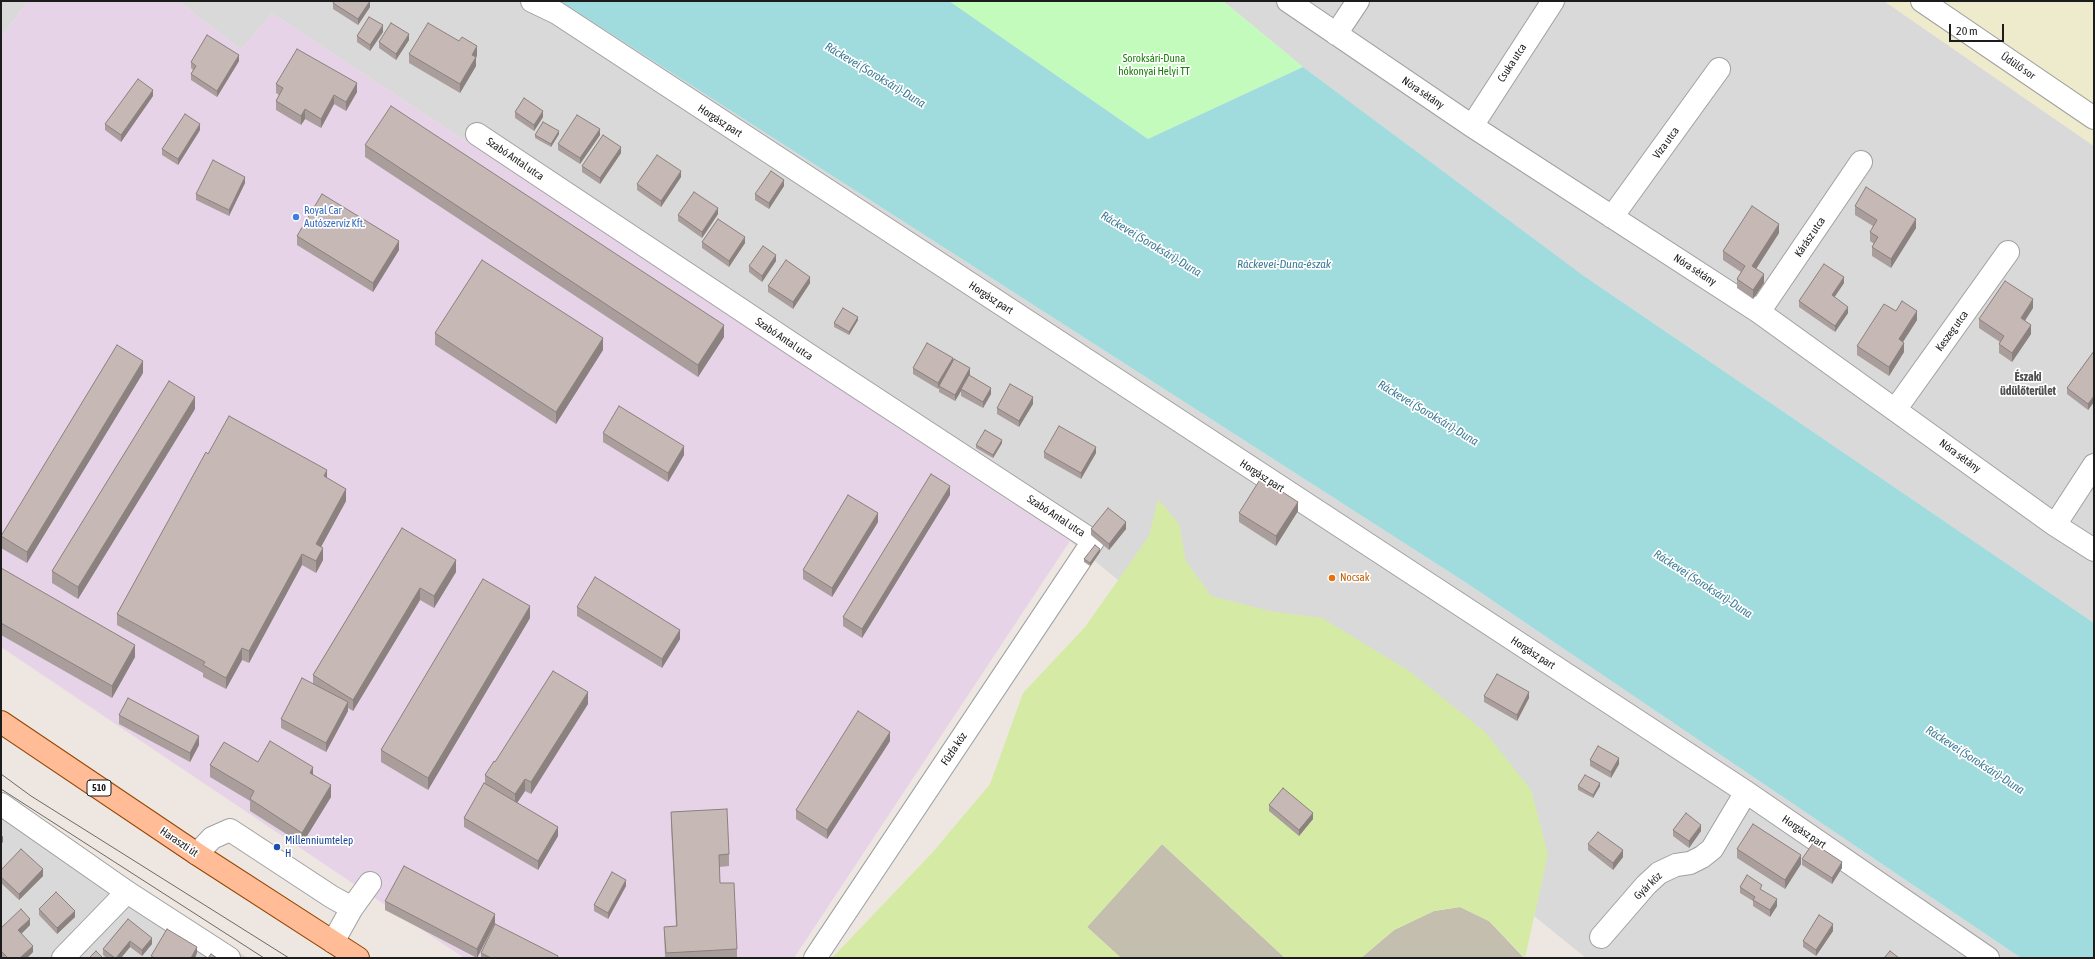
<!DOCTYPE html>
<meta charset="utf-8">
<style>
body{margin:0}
#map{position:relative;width:2095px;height:959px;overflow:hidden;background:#eee7e1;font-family:"Asap Condensed",sans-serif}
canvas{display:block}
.frame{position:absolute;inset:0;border:2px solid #1c1c1c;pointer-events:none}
.scale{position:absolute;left:1949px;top:24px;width:55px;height:18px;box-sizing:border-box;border:2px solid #1c1c1c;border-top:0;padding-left:5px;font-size:12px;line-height:14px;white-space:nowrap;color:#1c1c1c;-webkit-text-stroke:3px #fff;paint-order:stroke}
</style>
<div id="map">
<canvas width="2095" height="959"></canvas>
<div class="frame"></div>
<div class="scale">20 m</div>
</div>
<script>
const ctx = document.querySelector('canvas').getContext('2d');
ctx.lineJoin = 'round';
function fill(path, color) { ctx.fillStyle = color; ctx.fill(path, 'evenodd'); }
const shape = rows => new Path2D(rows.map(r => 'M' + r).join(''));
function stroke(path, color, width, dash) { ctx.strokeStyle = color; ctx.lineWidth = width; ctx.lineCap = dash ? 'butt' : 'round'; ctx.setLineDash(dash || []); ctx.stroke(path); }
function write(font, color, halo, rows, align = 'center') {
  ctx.font = font + ' "Asap Condensed",sans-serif'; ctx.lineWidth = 3.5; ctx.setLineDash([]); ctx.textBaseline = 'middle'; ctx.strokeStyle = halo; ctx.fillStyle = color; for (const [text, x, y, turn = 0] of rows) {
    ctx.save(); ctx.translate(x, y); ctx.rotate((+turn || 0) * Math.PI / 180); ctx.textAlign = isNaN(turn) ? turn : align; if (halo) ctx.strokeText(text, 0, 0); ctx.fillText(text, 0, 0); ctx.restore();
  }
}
const residential = shape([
 [1,1,28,1,1,38],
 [178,1,560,1,1468,584,2021,958,1586,958,1070,541,272,13,241,50],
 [1223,1,1884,1,2094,146,2094,623,1584,276,1303,67],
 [1,797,14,806,248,958,1,958]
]);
const industrial = shape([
 [28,1,178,1,241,50,272,13,1070,541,794,958,464,958,1,647,1,38]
]);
const construction = shape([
 [1162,844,1285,958,1121,958,1087,927],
 [1460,907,1489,921,1524,958,1361,958,1394,930,1434,911]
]);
const farmland = shape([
 [1884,1,2094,1,2094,146]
]);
const grass = shape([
 [1158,499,1179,524,1186,561,1211,596,1269,611,1322,618,1409,671,1485,732,1531,790,1548,854,1525,958,1489,921,1460,907,1434,911,1394,930,1361,958,1285,958,1162,844,1087,927,1121,958,832,958,932,853,990,784,1023,693,1085,627,1149,536]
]);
const park = shape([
 [949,1,1223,1,1303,67,1148,139]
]);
const water = shape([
 [560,1,949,1,1148,139,1303,67,1584,276,2094,623,2094,958,2021,958,1468,584]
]);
const minor = shape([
 [532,1,557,13,1746,792,1988,958],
 [1288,1,1472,126,1759,312,2055,525,2094,550],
 [1922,1,2094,118],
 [1336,34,1358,1],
 [1472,126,1553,1],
 [477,134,812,357,1093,541,815,958],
 [1612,217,1719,69],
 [1759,312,1861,162],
 [1895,410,2008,252],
 [2055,525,2094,465],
 [1,804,127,892,229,958],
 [197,854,212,838,230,830,332,897,352,908],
 [1601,937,1646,885,1659,873,1676,865,1690,863,1702,857,1712,849,1746,792],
 [333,942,352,908,370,883],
 [63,958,127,892]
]);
const major = shape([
 [1,722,197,854,358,958]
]);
const tram = shape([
 [1,774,31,796,289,958],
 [1,789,264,958]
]);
const wall = shape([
 [333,3,370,7,358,25,333,9],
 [383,32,370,51,357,42,357,36],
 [409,40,396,60,379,48,379,42],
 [409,54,477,55,476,58,476,66,460,93,409,63],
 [239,61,217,97,191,80,191,74,193,70,191,68,191,62],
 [276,84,357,92,346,111,334,104,321,128,305,119,301,125,276,110,276,101,279,95,276,93],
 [153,96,121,142,105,130,105,124],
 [515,112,543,117,534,131,515,118],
 [200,130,178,165,162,155,162,149],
 [559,134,551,147,535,138,535,135],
 [600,135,580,164,558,150,558,144],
 [365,145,724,337,698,377,365,157],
 [621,153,600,184,582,172,582,166],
 [681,177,661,207,637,190,637,184],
 [245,183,229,216,196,200,196,194],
 [784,186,769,209,755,200,755,194],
 [1855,206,1916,228,1891,268,1872,256,1872,247,1874,244,1870,241,1870,232,1873,226,1855,215],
 [718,214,702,238,678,221,678,215],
 [1779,233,1756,269,1764,283,1753,299,1737,288,1737,279,1741,272,1723,260,1723,251],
 [297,236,399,250,373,292,297,245],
 [702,242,745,243,729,267,702,248],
 [776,261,762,282,749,272,749,266],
 [810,283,793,309,768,292,768,286],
 [1844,283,1834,297,1848,313,1835,332,1799,307,1799,301],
 [2033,308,2025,320,2031,334,2012,362,1999,353,1999,344,2000,342,1979,328,1979,319],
 [1896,311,1917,320,1903,342,1904,352,1889,376,1857,355,1857,346],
 [858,320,849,335,834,327,834,323],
 [435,333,603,350,556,424,435,345],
 [2094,351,2094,402,2088,410,2067,394,2067,388],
 [953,361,970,374,969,375,991,394,983,408,961,396,961,391,955,401,939,392,939,388,938,389,913,374,913,368],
 [143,373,27,563,1,548,1,536],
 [1033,404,1019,427,997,414,997,408],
 [195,409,78,599,52,583,52,571],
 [603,433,684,455,668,482,603,442],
 [1002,443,993,458,976,448,976,445],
 [1044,452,1096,453,1081,479,1044,458],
 [208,454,327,478,346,501,321,547,323,560,316,573,302,565,249,663,242,660,226,689,203,677,203,673,117,625,117,614],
 [2094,470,2094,479,2093,478,2093,472],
 [950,495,862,638,843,626,843,617],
 [1298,511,1276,546,1239,522,1239,513],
 [878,522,832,597,803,579,803,570],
 [402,528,456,572,434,608,420,600,353,711,348,708,348,711,326,752,281,728,281,719,313,683,313,675],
 [1091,529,1126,529,1109,550,1091,535],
 [1100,552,1090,566,1084,562,1084,559],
 [1,568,135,657,112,698,1,635],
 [577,607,680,639,662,668,577,616],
 [530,618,428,790,381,762,381,750],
 [1484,696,1529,698,1517,721,1484,702],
 [588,704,531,794,525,791,517,803,558,836,538,870,464,827,464,818,485,784,485,775,495,762],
 [119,715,199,745,190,762,119,724],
 [890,741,827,839,796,819,796,810],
 [1590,760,1619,764,1611,778,1590,766],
 [258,762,313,774,331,797,302,844,250,811,250,801,210,777,210,765],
 [1578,786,1600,786,1593,798,1578,790],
 [1269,805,1313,819,1299,836,1269,811],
 [671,812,729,854,729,866,719,867,720,883,737,949,737,958,665,958,664,927,676,926,671,824],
 [1673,830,1701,831,1689,848,1673,836],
 [1588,844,1623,857,1613,870,1588,850],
 [1737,849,1801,864,1785,889,1737,858],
 [1802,859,1842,868,1832,884,1802,865],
 [1,870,43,876,19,900,1,883],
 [626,886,608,919,594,911,594,905],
 [1740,887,1762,890,1777,906,1770,917,1753,906,1753,901,1740,893],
 [385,901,495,923,477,958,385,910],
 [39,909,75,917,57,934,39,915],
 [128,919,152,944,142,956,130,947,121,958,107,958,103,955,103,949],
 [30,925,21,934,33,952,27,958,2,958,1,957,1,928],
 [1833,931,1816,956,1803,947,1803,941],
 [481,953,558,958,481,958]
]);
const shadedWall = shape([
 [370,1,370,7,358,25,358,19],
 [383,25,383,32,370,51,370,45],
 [409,34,409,40,396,60,396,54],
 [477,46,477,55,476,58,476,66,460,93,460,84,472,55],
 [239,55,239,61,217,97,217,91],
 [357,83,357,92,346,111,346,102],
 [153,90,153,96,121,142,121,135],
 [334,95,334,104,321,128,321,119],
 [305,109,305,119,301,125,301,116],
 [543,111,543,117,534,131,534,125],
 [200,124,200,130,178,165,178,159],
 [600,129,600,135,580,164,580,158],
 [559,131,559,134,551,147,551,144],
 [621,147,621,153,600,184,600,178],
 [681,171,681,177,661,207,661,201],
 [245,177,245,183,229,216,229,210],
 [784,180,784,186,769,209,769,203],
 [718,208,718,214,702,238,702,232],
 [1916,219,1916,228,1891,268,1891,259],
 [1779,224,1779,233,1752,275,1752,266],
 [745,237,745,243,729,267,729,261],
 [399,241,399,250,373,292,373,283],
 [776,255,776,261,762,282,762,276],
 [1764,274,1764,283,1753,299,1753,290],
 [810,277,810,283,793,309,793,302],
 [1844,277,1844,283,1832,301,1832,295],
 [2033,299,2033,308,2021,327,2021,318],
 [1848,307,1848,313,1835,332,1835,326],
 [1917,311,1917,320,1899,348,1899,339],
 [858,317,858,320,849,335,849,332],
 [724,325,724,337,698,377,698,365],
 [2031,325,2031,334,2012,362,2012,353],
 [603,338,603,350,556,424,556,412],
 [1904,343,1904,352,1889,376,1889,367],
 [953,358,953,364,939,386,938,389,938,383],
 [143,361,143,373,27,563,27,552],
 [970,368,970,374,961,390,961,389,961,391,955,401,955,395],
 [991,388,991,394,983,408,983,402],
 [2094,396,2094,402,2088,410,2088,404],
 [195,397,195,409,78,599,78,587],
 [1033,397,1033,404,1019,427,1019,421],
 [1002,440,1002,443,993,458,993,455],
 [684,446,684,455,668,482,668,473],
 [1096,447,1096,453,1081,479,1081,473],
 [327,470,327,482,324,476],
 [950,486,950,495,862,638,862,629],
 [346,489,346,501,316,556,316,544],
 [1298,502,1298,511,1276,546,1276,536],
 [878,513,878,522,832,597,832,588],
 [1126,522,1126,529,1109,550,1109,544],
 [323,548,323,560,316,573,316,561],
 [1100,549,1100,552,1090,566,1090,563],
 [302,554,302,565,249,663,249,651],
 [456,560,456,572,434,608,434,596],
 [420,588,420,600,353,711,353,700],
 [530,606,530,618,428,790,428,778],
 [680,630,680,639,662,668,662,659],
 [135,645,135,657,112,698,112,686],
 [242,648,242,660,226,689,226,678],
 [588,692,588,704,531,794,531,782],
 [1529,692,1529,698,1517,721,1517,715],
 [348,702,348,711,326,752,326,743],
 [890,732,890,741,827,839,827,830],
 [199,736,199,745,190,762,190,753],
 [1619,758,1619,764,1611,778,1611,772],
 [313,767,313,779,310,773],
 [525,779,525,791,515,806,515,794],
 [1600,783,1600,786,1593,798,1593,795],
 [331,785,331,797,302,844,302,833],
 [1313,813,1313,819,1299,836,1299,830],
 [1701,825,1701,831,1689,848,1689,841],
 [558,827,558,836,538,870,538,861],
 [3,836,3,842,1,844,1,837],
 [1623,850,1623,857,1613,870,1613,863],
 [1801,855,1801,864,1785,889,1785,880],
 [1842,862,1842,868,1832,884,1832,878],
 [43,869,43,876,19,900,19,894],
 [626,880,626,886,608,919,608,913],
 [1777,899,1777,906,1770,917,1770,910],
 [75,911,75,917,57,934,57,928],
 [495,914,495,923,477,958,477,949],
 [30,919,30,925,18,937,18,930],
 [1833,924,1833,931,1816,956,1816,950],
 [152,938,152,944,142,956,142,950],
 [130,941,130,947,121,958,116,958],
 [33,946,33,952,27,958,20,958],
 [197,947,197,953,195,958,191,958]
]);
const building = shape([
 [334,1,370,1,358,19,333,3,334,1],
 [369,17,383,25,370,45,357,36,369,17],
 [391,23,409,34,396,54,379,42,391,23],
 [428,23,459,41,462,37,477,46,472,55,476,57,460,84,409,54,428,23],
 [207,35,239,55,217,91,191,74,196,66,191,62,207,35],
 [297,49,357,83,346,102,334,95,321,119,305,109,301,116,276,101,283,88,276,84,297,49],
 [138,79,153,90,121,135,105,124,138,79],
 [524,98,543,111,534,125,515,112,524,98],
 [391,106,724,325,698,365,365,145,391,106],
 [185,114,200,124,178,159,162,149,185,114],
 [577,115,600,129,580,158,558,144,577,115],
 [543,122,559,131,551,144,535,135,543,122],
 [603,135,621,147,600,178,582,166,603,135],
 [657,155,681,171,661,201,637,184,657,155],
 [213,160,245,177,229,210,196,194,213,160],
 [771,171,784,180,769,203,755,194,771,171],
 [1866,187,1916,219,1891,259,1872,247,1878,237,1870,232,1877,220,1855,206,1866,187],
 [694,192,718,208,702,232,678,215,694,192],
 [322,194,399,241,373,283,297,236,322,194],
 [1752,206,1779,224,1752,266,1764,274,1753,290,1737,279,1745,266,1723,251,1752,206],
 [718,219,745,237,729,261,702,242,718,219],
 [763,246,776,255,762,276,749,266,763,246],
 [482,260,603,338,556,412,435,333,482,260],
 [786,260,810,277,793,302,768,286,786,260],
 [1824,264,1844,277,1832,295,1848,307,1835,326,1799,301,1824,264],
 [2005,281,2033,299,2021,318,2031,325,2012,353,1999,344,2004,336,1979,319,2005,281],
 [1902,301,1917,311,1899,339,1904,343,1889,367,1857,346,1884,304,1896,311,1902,301],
 [843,308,858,317,849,332,834,323,843,308],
 [927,343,953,358,938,383,913,368,927,343],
 [117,345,143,361,27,552,1,536,117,345],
 [2094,351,2094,396,2088,404,2067,388,2094,351],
 [954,359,970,368,955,395,939,386,954,359],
 [969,375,991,388,983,402,961,389,969,375],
 [169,381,195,397,78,587,52,571,169,381],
 [1010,384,1033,397,1019,421,997,408,1010,384],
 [619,406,684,446,668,473,603,433,619,406],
 [229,416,327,470,324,476,346,489,316,544,323,548,316,561,302,554,249,651,242,648,226,678,203,665,205,662,117,614,206,452,208,454,229,416],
 [1059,426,1096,447,1081,473,1044,452,1059,426],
 [985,430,1002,440,993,455,976,445,985,430],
 [931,474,950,486,862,629,843,617,931,474],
 [1261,478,1298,502,1276,536,1239,513,1261,478],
 [848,495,878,513,832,588,803,570,848,495],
 [1108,508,1126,522,1109,544,1091,529,1108,508],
 [402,528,456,560,434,596,420,588,353,700,313,675,402,528],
 [1095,545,1100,549,1090,563,1084,559,1095,545],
 [1,568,135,645,112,686,1,623,1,568],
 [595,577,680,630,662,659,577,607,595,577],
 [483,579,530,606,428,778,381,750,483,579],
 [553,671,588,692,531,782,525,779,515,794,485,775,494,761,495,762,553,671],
 [1497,674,1529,692,1517,715,1484,696,1497,674],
 [302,678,348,702,326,743,281,719,302,678],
 [128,698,199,736,190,753,119,715,128,698],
 [858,711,890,732,827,830,796,810,858,711],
 [270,741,313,767,310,773,331,785,302,833,250,799,254,791,210,765,224,742,258,762,270,741],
 [1598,746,1619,758,1611,772,1590,760,1598,746],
 [1585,775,1600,783,1593,795,1578,786,1585,775],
 [484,783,558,827,538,861,464,818,484,783],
 [1283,788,1313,813,1299,830,1269,805,1283,788],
 [727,809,729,854,719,855,720,883,734,883,737,949,666,953,664,927,677,926,671,812,727,809],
 [1686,813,1701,825,1689,841,1673,830,1686,813],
 [1753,824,1801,855,1785,880,1737,849,1753,824],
 [1598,832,1623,850,1613,863,1588,844,1598,832],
 [1813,843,1842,862,1832,878,1802,859,1813,843],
 [21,849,43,869,19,894,1,877,1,870,21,849],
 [404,866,495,914,477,949,385,901,404,866],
 [612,872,626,880,608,913,594,905,612,872],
 [1747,875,1762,885,1760,889,1777,899,1770,910,1753,900,1755,897,1740,887,1747,875],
 [56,892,75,911,57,928,39,909,56,892],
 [21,909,30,919,18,930,33,946,20,958,8,958,1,951,1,928,21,909],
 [1819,915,1833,924,1816,950,1803,941,1819,915],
 [128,919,152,938,142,950,130,941,116,958,115,958,103,949,128,919],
 [495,924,558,956,557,958,491,958,481,953,495,924],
 [167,929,197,947,191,958,155,958,151,956,167,929],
 [96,951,103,958,89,958,96,951],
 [1890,951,1899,958,1884,958,1890,951],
 [211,954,217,958,208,958,211,954]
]);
const markers = [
 [296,217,4,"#3f7fe0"],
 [1332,578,4,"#e8710a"],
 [277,847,4,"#1a4fb4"]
];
const shields = [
 [99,788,24]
];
const shieldNames = [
 ["510",99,788]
];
const parkNames = [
 ["Soroksári-Duna",1154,59],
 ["hókonyai Helyi TT",1154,72]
];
const streetNames = [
 ["Csuka utca",1512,63,-57],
 ["Üdülő sor",2018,66,34],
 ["Nóra sétány",1423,93,34],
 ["Horgász part",720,121,33],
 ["Viza utca",1666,143,-54],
 ["Szabó Antal utca",515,159,34],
 ["Kárász utca",1810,237,-56],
 ["Nóra sétány",1695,270,33],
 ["Horgász part",991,298,33],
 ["Keszeg utca",1952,331,-54],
 ["Szabó Antal utca",784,339,34],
 ["Nóra sétány",1960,456,36],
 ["Horgász part",1262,476,33],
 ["Szabó Antal utca",1056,516,33],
 ["Horgász part",1533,653,33],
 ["Fűzfa köz",954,749,-56],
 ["Horgász part",1804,832,34],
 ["Haraszti út",179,842,34],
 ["Gyár köz",1648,886,-44]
];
const shopNames = [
 ["Royal Car",304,211],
 ["Autószerviz Kft.",304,224]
];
const foodNames = [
 ["Nocsak",1340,578]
];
const transitNames = [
 ["Millenniumtelep",285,841],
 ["H",285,854]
];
const waterNames = [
 ["Ráckevei (Soroksári)-Duna",875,75,31],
 ["Ráckevei (Soroksári)-Duna",1151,244,31],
 ["Ráckevei-Duna-észak",1284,264],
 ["Ráckevei (Soroksári)-Duna",1428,413,31],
 ["Ráckevei (Soroksári)-Duna",1703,584,33],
 ["Ráckevei (Soroksári)-Duna",1975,760,33]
];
const neighbourhoodNames = [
 ["Északi",2028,377],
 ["üdülőterület",2028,391]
];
fill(residential, '#dad9d9');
fill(industrial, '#e7d3e8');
fill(construction, '#c3bead');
fill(farmland, '#eeeacc');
fill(grass, '#d5eba5');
fill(park, '#c3fbbc');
fill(water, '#a0dcde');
stroke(minor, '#a0a0a0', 24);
stroke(major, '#954500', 24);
stroke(minor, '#fff', 22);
stroke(major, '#ffbc96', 22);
stroke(tram, '#6a6a6a', 1);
fill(wall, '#aa9e9c');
fill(shadedWall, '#8b817f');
fill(building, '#c6b8b5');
stroke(building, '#8b817f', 1);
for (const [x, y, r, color] of markers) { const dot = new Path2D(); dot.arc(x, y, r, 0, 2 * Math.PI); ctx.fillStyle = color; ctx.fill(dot); stroke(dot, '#fff', 1.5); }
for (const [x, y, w] of shields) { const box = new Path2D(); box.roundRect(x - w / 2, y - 8, w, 16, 3); ctx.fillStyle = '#fff'; ctx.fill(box); stroke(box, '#1c1c1c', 1); }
write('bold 10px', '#1c1c1c', null, shieldNames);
write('11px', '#167d08', '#fff', parkNames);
write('11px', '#1c1c1c', '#fff', streetNames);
write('11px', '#366cbe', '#fff', shopNames, 'left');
write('11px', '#c56008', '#fff', foodNames, 'left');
write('11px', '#164399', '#fff', transitNames, 'left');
write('italic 12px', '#3e7c96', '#fff', waterNames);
write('bold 12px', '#4f4f4f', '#fff', neighbourhoodNames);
</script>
